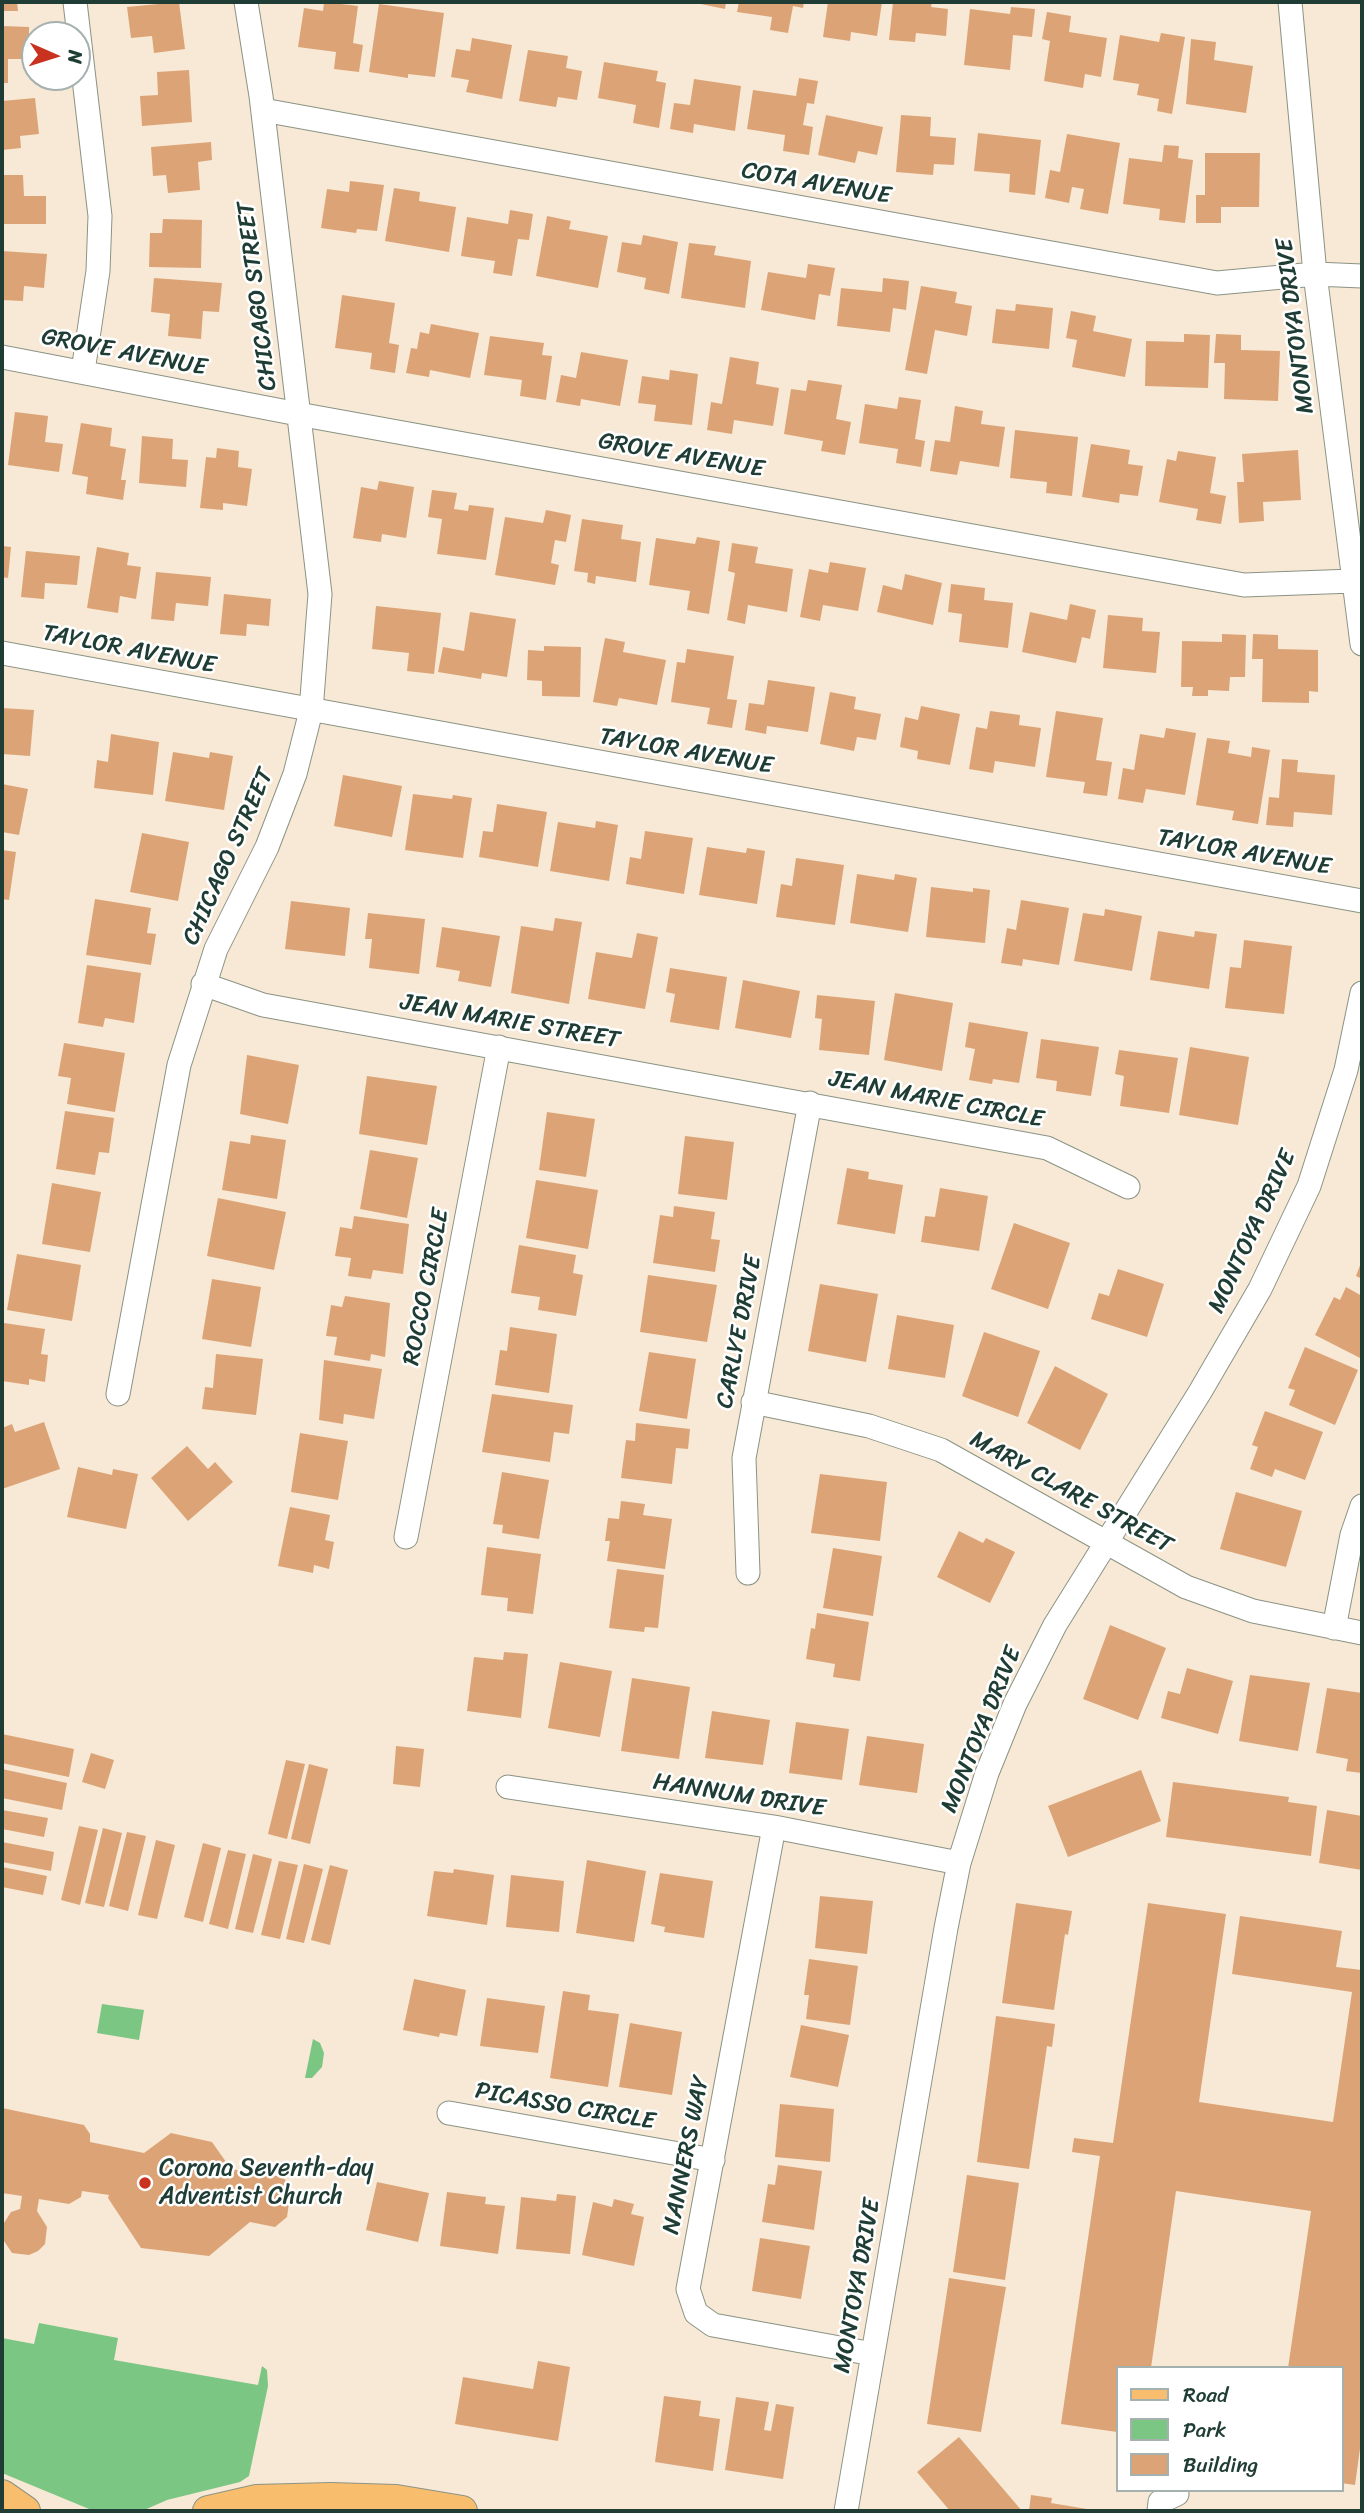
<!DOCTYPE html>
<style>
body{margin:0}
#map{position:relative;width:1364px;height:2513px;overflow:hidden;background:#f7e9d5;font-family:Sriracha,sans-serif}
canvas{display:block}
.frame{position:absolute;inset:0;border:4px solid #1f3d34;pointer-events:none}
.legend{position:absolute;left:1116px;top:2366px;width:228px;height:126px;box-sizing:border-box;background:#fff;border:2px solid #a5b1ae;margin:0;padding:9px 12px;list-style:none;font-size:21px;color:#1f3d34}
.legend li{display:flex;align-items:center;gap:14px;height:35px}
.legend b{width:35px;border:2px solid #a5b1ae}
.north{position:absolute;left:21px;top:21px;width:70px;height:70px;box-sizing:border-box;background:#fff;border:2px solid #a5b1ae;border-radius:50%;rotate:93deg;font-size:19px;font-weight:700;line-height:28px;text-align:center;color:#1f3d34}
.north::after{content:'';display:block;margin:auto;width:24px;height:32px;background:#c8321e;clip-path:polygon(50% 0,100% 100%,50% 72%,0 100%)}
</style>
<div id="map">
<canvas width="1364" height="2513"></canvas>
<div class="frame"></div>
<ul class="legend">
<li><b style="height:9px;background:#f9be6d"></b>Road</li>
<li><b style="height:19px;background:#7cc683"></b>Park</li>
<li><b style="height:19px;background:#dca476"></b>Building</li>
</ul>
<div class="north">N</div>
</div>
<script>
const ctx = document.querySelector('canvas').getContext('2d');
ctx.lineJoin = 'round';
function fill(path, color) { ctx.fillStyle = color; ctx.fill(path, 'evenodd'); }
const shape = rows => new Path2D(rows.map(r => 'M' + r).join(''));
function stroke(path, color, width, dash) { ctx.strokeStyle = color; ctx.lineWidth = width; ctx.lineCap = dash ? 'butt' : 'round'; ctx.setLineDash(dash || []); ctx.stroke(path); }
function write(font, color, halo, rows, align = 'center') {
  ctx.font = font + ' Sriracha,sans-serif'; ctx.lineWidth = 5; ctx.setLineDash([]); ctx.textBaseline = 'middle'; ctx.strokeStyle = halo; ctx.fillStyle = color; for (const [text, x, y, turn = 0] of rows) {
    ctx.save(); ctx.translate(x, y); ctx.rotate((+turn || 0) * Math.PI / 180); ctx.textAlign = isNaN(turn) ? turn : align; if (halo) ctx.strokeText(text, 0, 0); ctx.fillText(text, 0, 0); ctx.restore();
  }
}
const green = shape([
 [102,2004,144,2010,139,2040,97,2033],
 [313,2039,320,2043,324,2053,322,2067,312,2078,305,2078],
 [39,2323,118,2338,114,2360,258,2385,262,2366,267,2370,268,2386,249,2476,240,2482,167,2500,142,2511,94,2511,2,2473,2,2338,34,2344]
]);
const building = shape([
 [2,2,17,2,18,11,2,11],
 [179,2,185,49,154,53,152,36,131,38,127,7],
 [324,2,358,6,353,43,363,45,359,72,334,69,336,52,298,47,304,8,323,11],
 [691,2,726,2,725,9],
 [739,2,804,2,803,8,793,6,788,33,770,30,772,17,737,12],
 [828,2,882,2,877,36,851,32,850,41,823,37],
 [893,2,932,2,931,7,948,9,946,36,916,33,915,42,889,40],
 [379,4,444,13,435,77,408,74,408,78,369,72],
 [1011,7,1035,9,1032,37,1013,35,1010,70,964,65,970,9,1010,14],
 [1047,12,1071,16,1069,32,1107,38,1101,77,1085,74,1083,88,1044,81,1050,41,1042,39],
 [2,26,29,27,29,59,8,59,8,83,2,83],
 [1161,33,1185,37,1172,114,1157,111,1159,99,1137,95,1139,84,1113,80,1120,35,1159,42],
 [472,38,512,45,502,99,466,92,469,80,451,77,456,49,470,51],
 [1191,39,1216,42,1214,60,1253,66,1246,113,1186,104],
 [528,50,568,56,566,68,582,71,577,100,558,97,556,107,519,101],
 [604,62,658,71,656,81,666,83,659,128,633,123,636,105,598,98],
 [189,70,192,122,142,126,140,96,158,95,157,72],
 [799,78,818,81,814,104,807,103,803,125,813,127,809,155,783,151,785,135,747,129,753,90,796,96],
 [694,79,741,86,735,131,694,124,693,133,670,129,674,103,690,105],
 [35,98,39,134,20,136,21,148,2,150,2,101],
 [826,115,883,127,877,155,858,151,855,163,818,155],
 [901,115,931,117,930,136,956,138,954,165,934,164,933,175,896,172],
 [978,133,1041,140,1035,195,1009,192,1010,174,974,171],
 [1067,134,1120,143,1108,214,1080,209,1084,189,1072,187,1069,203,1045,198,1050,170,1060,172],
 [211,142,212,160,198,162,200,190,168,193,166,175,153,176,151,147],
 [1164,145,1179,146,1178,158,1193,160,1185,223,1159,220,1160,209,1123,204,1129,158,1162,162],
 [1205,153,1260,153,1259,207,1221,207,1221,223,1196,223,1196,195,1205,195],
 [2,175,23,175,24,196,46,196,46,224,2,224],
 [350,181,384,185,377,231,357,229,356,233,321,228,327,189,349,192],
 [394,188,420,192,419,201,456,207,449,252,385,241],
 [510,210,533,214,529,240,518,239,512,276,493,273,495,261,461,256,467,217,508,224],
 [547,216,571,221,569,229,608,236,598,288,536,276],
 [163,219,202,220,201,268,149,267,150,233,162,233],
 [643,235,678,242,669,294,644,289,646,278,617,272,622,242,641,245],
 [689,243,716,246,714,255,751,261,745,308,681,298],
 [2,251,47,254,44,288,24,286,23,301,2,300],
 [808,264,835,268,830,296,819,294,815,320,761,310,768,272,806,278],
 [154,278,222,283,219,312,203,311,201,339,168,336,170,314,151,312],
 [883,278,909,281,906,310,893,308,890,332,837,326,841,288,882,292],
 [921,286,957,292,955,303,972,306,967,336,935,330,927,374,905,370],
 [342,295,395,303,389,343,399,345,395,373,370,369,372,353,335,348],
 [1016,304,1053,308,1049,349,992,343,996,309,1015,311],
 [1071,311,1096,316,1093,331,1132,339,1125,377,1072,367,1077,340,1066,338],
 [431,324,479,333,470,378,430,370,429,377,406,373,411,348,417,349,420,332,429,334],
 [1184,334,1210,335,1208,388,1145,386,1146,341,1184,342],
 [1216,334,1241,335,1241,350,1280,351,1278,401,1224,399,1225,363,1214,363],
 [490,336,544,343,542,355,552,356,546,400,520,396,522,380,484,375],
 [581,352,628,360,620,406,581,399,580,406,556,402,561,375,576,378],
 [730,357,759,362,756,384,779,388,773,426,734,420,732,434,707,430,711,402,722,404],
 [670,370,698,374,692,425,654,421,656,405,638,403,642,376,669,380],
 [808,380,842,385,836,419,851,422,845,455,821,451,823,441,784,434,791,389,806,391],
 [899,397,921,400,915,439,925,441,921,467,896,463,898,449,859,443,865,404,897,409],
 [955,406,983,411,981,424,1005,427,999,467,960,461,957,475,930,471,935,440,950,442],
 [15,412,48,416,45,442,63,444,59,472,8,465],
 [81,423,112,428,110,446,126,449,121,480,126,480,123,500,86,494,88,477,72,474],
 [1015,430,1078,437,1072,496,1046,493,1047,482,1010,478],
 [142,436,173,439,172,459,188,460,186,487,139,483],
 [1091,444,1130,450,1128,464,1143,466,1138,496,1120,494,1119,503,1082,497],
 [217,448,239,451,238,467,252,469,247,506,223,503,223,510,200,508,206,457,216,458],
 [1298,450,1301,500,1263,502,1264,521,1239,523,1237,482,1244,482,1242,454],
 [1178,451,1216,457,1210,493,1226,496,1221,524,1196,520,1198,509,1159,502,1167,459,1176,461],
 [379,481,414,487,406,538,382,534,381,542,353,538,361,487,377,490],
 [432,490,457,493,454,509,468,511,469,505,494,508,486,560,437,554,442,519,428,517],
 [546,510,571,515,566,542,555,540,551,563,559,565,555,585,495,575,505,517,543,523],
 [582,519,623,525,621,539,641,542,636,582,596,576,595,584,587,582,588,573,574,571],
 [697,537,720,541,709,614,687,610,690,591,649,585,656,538,695,544],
 [732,543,758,547,755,563,793,569,787,612,748,605,745,624,727,620,735,573,728,571],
 [2,546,11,547,8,578,2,577],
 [97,547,129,553,127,565,141,567,136,599,120,596,118,613,87,608],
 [26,551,80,556,77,585,45,583,44,599,21,597],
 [830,562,866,568,858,611,823,605,820,621,800,617,809,569,828,573],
 [156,572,211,577,208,606,176,603,174,621,151,619],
 [905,574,942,583,933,625,877,612,883,585,902,590],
 [951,584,985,588,984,600,1013,603,1008,648,959,642,962,614,948,612],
 [224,594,271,599,269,626,247,624,246,636,220,634],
 [1070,604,1096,610,1090,639,1082,637,1076,663,1022,652,1030,612,1067,620],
 [376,606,441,613,434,674,407,671,409,653,372,649],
 [470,612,516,619,507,677,482,673,481,679,438,672,443,647,464,651],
 [1108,615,1143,618,1142,631,1160,632,1156,673,1103,668],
 [1222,634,1246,635,1245,677,1230,677,1229,691,1208,690,1208,696,1192,696,1193,687,1181,687,1182,641,1222,642],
 [1253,634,1278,635,1278,649,1318,650,1318,692,1309,691,1309,703,1262,702,1263,659,1252,659],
 [605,638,625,642,623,652,666,660,657,705,619,698,617,706,593,702],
 [544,646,581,647,580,697,542,696,542,681,527,680,528,650,544,651],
 [687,649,734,656,727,699,737,700,732,728,707,724,710,708,671,702,677,662,685,663],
 [768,680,815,687,808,732,767,726,766,734,745,730,749,703,764,705],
 [830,692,856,697,854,709,881,714,876,740,857,737,854,751,820,744],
 [921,706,960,714,950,765,917,759,918,751,900,747,905,717,918,720],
 [2,708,34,710,30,756,2,754],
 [990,711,1020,715,1019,725,1041,728,1035,767,995,761,993,773,969,769,976,727,987,729],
 [1056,711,1103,718,1096,760,1112,762,1107,796,1083,793,1085,782,1046,777],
 [1166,728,1196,733,1185,795,1146,789,1143,803,1118,799,1123,768,1134,770,1140,734,1164,738],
 [111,734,159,742,153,795,94,788,97,760,108,762],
 [1207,738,1230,741,1228,753,1251,757,1252,747,1270,750,1258,824,1232,820,1234,811,1196,805],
 [173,752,209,758,210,752,233,756,224,810,165,801],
 [1282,759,1298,760,1297,772,1335,775,1332,815,1294,812,1293,827,1266,825,1269,797,1279,798],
 [343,775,402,786,392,837,334,826],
 [2,784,28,789,19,835,2,832],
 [413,794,452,799,453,795,472,798,463,858,405,850],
 [497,804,547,812,538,867,479,857,483,831,493,832],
 [596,821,618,825,609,881,550,871,558,822,595,828],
 [645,831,693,838,684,894,626,884,630,857,641,859],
 [142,833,189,842,178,901,130,892],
 [707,847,746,853,747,848,765,851,757,904,699,895],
 [2,850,16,852,9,900,2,899],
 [796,858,844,865,835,925,776,917,781,884,792,886],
 [857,874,894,880,895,874,917,878,908,932,850,923],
 [931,887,973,892,973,888,990,890,985,943,926,937],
 [95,899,151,908,147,933,156,934,151,965,86,955],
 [1021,900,1069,908,1059,965,1023,959,1022,966,1001,963,1007,928,1016,930],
 [291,901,350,908,345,956,285,949],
 [1105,909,1142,916,1132,971,1074,961,1083,913,1104,916],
 [368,913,425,919,419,974,369,968,372,939,365,939],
 [555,918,582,922,569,1004,511,993,521,926,553,931],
 [442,927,500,936,491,987,458,981,460,971,436,967],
 [1158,931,1194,937,1195,931,1217,934,1209,989,1150,980],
 [637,933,658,937,645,1009,588,999,596,952,632,958],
 [1244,940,1292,946,1284,1014,1225,1008,1230,967,1241,968],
 [87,965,141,973,134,1023,105,1018,103,1027,78,1023],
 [670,968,727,977,719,1030,670,1022,675,994,666,992],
 [743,980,800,991,791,1038,735,1028],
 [895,993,953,1003,942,1071,884,1060],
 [817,995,875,1001,869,1055,819,1050,822,1019,815,1018],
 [969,1022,1028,1032,1019,1083,993,1079,992,1084,969,1080,975,1049,965,1047],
 [1041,1039,1099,1047,1091,1096,1056,1091,1057,1081,1036,1078],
 [64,1043,125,1053,115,1112,67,1104,71,1078,58,1076],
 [1190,1047,1249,1057,1238,1125,1179,1115],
 [1119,1050,1178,1058,1169,1113,1120,1106,1124,1076,1115,1074],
 [247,1055,299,1065,288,1124,240,1114],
 [367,1076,437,1086,427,1145,359,1134],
 [65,1111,114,1118,109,1153,99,1152,95,1175,56,1169],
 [547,1112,595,1119,586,1177,539,1170],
 [251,1135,286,1140,277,1199,222,1190,230,1141,250,1144],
 [685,1136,734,1142,727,1200,678,1194],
 [370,1150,418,1158,407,1218,360,1209],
 [847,1168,869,1172,868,1179,903,1185,895,1234,837,1224],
 [536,1180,598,1190,588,1249,526,1238],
 [52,1183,101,1192,90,1252,42,1244],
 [940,1188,988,1196,979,1251,921,1242,925,1216,935,1217],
 [218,1198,286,1212,274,1270,207,1256],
 [674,1206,715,1212,711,1239,720,1240,715,1272,653,1263,660,1215,673,1217],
 [354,1216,409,1224,403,1274,373,1270,371,1279,348,1276,351,1258,335,1256,340,1227,352,1229],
 [1014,1223,1070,1243,1048,1309,991,1289],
 [519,1245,576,1255,573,1273,583,1275,576,1316,538,1310,540,1297,511,1293],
 [17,1254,81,1265,72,1321,7,1310],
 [1362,1260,1362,1279,1356,1276],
 [1118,1269,1164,1284,1147,1337,1091,1319,1099,1293,1109,1296],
 [648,1275,717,1285,707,1342,640,1332],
 [212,1279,261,1287,251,1347,202,1339],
 [820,1284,878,1294,866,1362,808,1351],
 [1346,1287,1362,1296,1362,1359,1315,1335,1334,1297,1340,1300],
 [345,1296,390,1303,385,1357,371,1354,370,1361,334,1355,337,1337,326,1336,331,1305,342,1307],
 [897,1315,954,1325,945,1378,888,1369],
 [4,1323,45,1329,41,1354,48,1355,45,1382,29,1379,29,1385,2,1381],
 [510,1327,557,1334,549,1393,495,1385,500,1350,507,1351],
 [984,1332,1040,1351,1018,1417,962,1396],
 [1305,1347,1358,1370,1335,1425,1289,1405,1295,1390,1288,1388],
 [649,1352,696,1359,687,1419,639,1411],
 [216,1354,263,1359,256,1415,202,1409,205,1387,213,1388],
 [324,1360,382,1369,374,1419,344,1414,343,1424,319,1420],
 [1055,1366,1108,1394,1080,1450,1027,1423],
 [492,1394,573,1405,569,1434,554,1432,550,1462,482,1452],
 [1265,1411,1323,1432,1305,1480,1275,1469,1272,1477,1250,1469,1258,1447,1252,1445],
 [44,1422,60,1469,2,1489,2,1428,12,1424,15,1432],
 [636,1423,690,1429,688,1449,676,1448,672,1484,621,1478,626,1440,635,1441],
 [300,1433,348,1441,338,1500,291,1492],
 [187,1446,208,1469,215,1462,233,1482,188,1521,151,1478],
 [78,1467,112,1475,113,1469,138,1474,126,1529,67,1517],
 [502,1472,549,1480,539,1539,502,1533,503,1525,493,1524],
 [820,1474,887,1482,880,1541,811,1533],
 [1236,1492,1302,1511,1286,1567,1220,1549],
 [621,1501,645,1504,643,1515,672,1519,665,1569,607,1561,610,1541,605,1541,608,1518,619,1519],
 [290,1507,330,1515,325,1540,334,1542,329,1569,314,1565,313,1573,278,1566],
 [959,1531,983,1543,986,1538,1015,1552,990,1603,937,1577],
 [487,1547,541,1554,533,1614,507,1611,508,1598,481,1595],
 [833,1548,882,1556,873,1616,823,1608],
 [617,1569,664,1575,658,1628,645,1627,644,1632,609,1628],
 [817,1613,869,1622,860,1681,833,1677,835,1664,806,1659,811,1628,815,1629],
 [1110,1625,1166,1648,1138,1720,1083,1699],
 [504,1652,528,1654,521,1718,467,1711,474,1657,503,1660],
 [560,1662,612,1671,600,1737,548,1728],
 [1187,1668,1233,1681,1218,1734,1161,1718,1168,1691,1180,1694],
 [1250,1675,1310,1683,1298,1751,1239,1741],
 [632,1678,690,1687,679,1759,621,1751],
 [1327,1688,1362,1693,1362,1773,1346,1771,1348,1759,1316,1753],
 [712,1711,770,1720,763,1765,705,1758],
 [796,1722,849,1729,842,1780,789,1773],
 [2,1734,74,1749,69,1777,2,1763],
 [867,1736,924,1744,917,1793,859,1785],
 [396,1746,424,1749,420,1787,393,1784],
 [91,1753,114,1760,105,1789,82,1782],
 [286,1760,305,1764,287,1839,268,1834],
 [309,1764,328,1769,310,1844,291,1839],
 [2,1769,67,1783,62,1810,2,1798],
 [1141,1770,1161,1821,1068,1857,1048,1806],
 [1173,1782,1289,1797,1288,1802,1317,1806,1311,1856,1166,1837],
 [2,1810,48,1818,44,1837,2,1829],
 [1327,1810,1362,1816,1362,1870,1319,1863],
 [79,1826,98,1830,80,1905,61,1900],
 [103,1828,122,1833,104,1907,85,1903],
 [127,1832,146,1836,128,1911,109,1906],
 [156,1840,175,1845,157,1919,138,1915],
 [2,1842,54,1852,51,1871,2,1862],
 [203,1843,221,1848,203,1922,184,1917],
 [228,1850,246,1854,228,1929,209,1924],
 [253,1854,272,1859,253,1933,235,1929],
 [587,1860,646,1871,634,1942,576,1933],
 [279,1861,298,1865,280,1939,261,1935],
 [304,1864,323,1869,304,1943,286,1939],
 [330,1865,348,1870,330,1945,311,1940],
 [2,1867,47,1876,43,1895,2,1887],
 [454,1869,494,1875,487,1925,427,1916,434,1871,453,1873],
 [660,1873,713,1881,704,1938,664,1932,665,1927,651,1924],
 [511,1875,564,1881,559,1932,506,1927],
 [820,1896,873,1901,867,1954,815,1948],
 [1016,1903,1072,1911,1068,1935,1065,1934,1054,2010,1002,2003],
 [1148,1903,1226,1914,1199,2102,1333,2122,1352,1992,1232,1974,1240,1916,1342,1931,1336,1967,1362,1970,1362,2434,1355,2485,1341,2483,1341,2368,1288,2368,1311,2211,1176,2191,1151,2368,1117,2368,1117,2432,1061,2424,1100,2156,1072,2152,1074,2138,1113,2143],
 [809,1959,858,1966,850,2025,806,2019,809,1995,804,1995],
 [414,1979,466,1990,457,2036,440,2033,439,2037,403,2030],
 [563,1991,590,1995,588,2010,619,2014,608,2087,550,2078],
 [487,1998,545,2006,538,2053,480,2046],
 [996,2016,1055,2024,1052,2047,1047,2046,1029,2169,977,2162],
 [630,2023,682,2032,672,2095,619,2087],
 [801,2025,849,2035,838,2087,790,2077],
 [780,2104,834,2109,830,2162,775,2157],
 [2,2108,84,2125,90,2134,90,2142,144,2153,171,2133,212,2142,231,2169,283,2177,291,2189,287,2217,275,2227,250,2222,209,2256,141,2248,108,2198,109,2195,82,2191,81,2197,69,2204,39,2199,37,2211,47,2227,45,2244,38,2251,29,2255,12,2253,2,2238,2,2226,11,2212,20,2209,22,2196,2,2193],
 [778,2165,822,2171,814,2230,762,2222,768,2184,775,2185],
 [967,2175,1019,2183,1005,2280,953,2272],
 [377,2182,429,2193,418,2242,366,2230],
 [447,2192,486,2197,485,2204,505,2206,498,2254,440,2246],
 [557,2194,576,2196,570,2254,516,2249,521,2197,556,2201],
 [614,2199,634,2204,631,2214,644,2217,634,2266,582,2255,593,2202,612,2207],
 [760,2238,810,2246,801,2299,752,2291],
 [949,2278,1006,2287,981,2432,927,2424],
 [538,2361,570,2367,558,2441,455,2424,463,2377,533,2389],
 [664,2396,701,2401,699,2416,720,2419,713,2471,655,2462],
 [736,2397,769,2402,764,2430,771,2431,776,2404,794,2407,783,2479,725,2470],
 [959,2437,1022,2511,950,2511,917,2472],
 [1031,2495,1052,2498,1051,2503,1099,2511,1029,2511]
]);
const minor = shape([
 [75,2,100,216,98,271,83,371],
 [1290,2,1315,274,1362,644],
 [263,110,1217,283,1315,274,1362,276],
 [2,357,298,414,1244,585,1353,581],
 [2,653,1362,901],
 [203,984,263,1005,1047,1148,1128,1187],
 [118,1394,179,1065,216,949,267,847,295,774,311,711,320,594,261,96,246,2],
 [753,1402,869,1426,941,1450,1186,1587,1253,1611,1362,1633],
 [406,1537,499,1047],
 [748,1573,744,1458,810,1103],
 [1334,1628,1352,1535,1362,1506],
 [508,1787,774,1827,959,1863],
 [774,1827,688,2289,696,2313,713,2325,873,2354],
 [449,2113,713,2160],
 [846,2511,946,1928,959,1863,987,1773,1015,1704,1055,1625,1200,1392,1260,1289,1309,1186,1346,1070,1362,993],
 [1159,2511,1160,2502,1177,2494]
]);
const major = shape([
 [2,2495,25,2511],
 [208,2511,256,2500,331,2498,396,2500,462,2511]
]);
const markers = [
 [145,2183,7,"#c8321e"]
];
const streetNames = [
 ["COTA AVENUE",816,184,10],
 ["CHICAGO STREET",258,296,-97],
 ["MONTOYA DRIVE",1296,326,-97],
 ["GROVE AVENUE",124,353,11],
 ["GROVE AVENUE",681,456,10],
 ["TAYLOR AVENUE",129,650,11],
 ["TAYLOR AVENUE",686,752,10],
 ["TAYLOR AVENUE",1244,853,10],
 ["CHICAGO STREET",229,857,-66],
 ["JEAN MARIE STREET",510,1022,10],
 ["JEAN MARIE CIRCLE",936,1100,11],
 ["MONTOYA DRIVE",1253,1232,-65],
 ["ROCCO CIRCLE",427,1287,-79],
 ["CARLYE DRIVE",740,1332,-79],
 ["MARY CLARE STREET",1071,1493,29],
 ["MONTOYA DRIVE",982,1730,-68],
 ["HANNUM DRIVE",739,1796,9],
 ["PICASSO CIRCLE",565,2107,10],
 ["NANNERS WAY",687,2155,-79],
 ["MONTOYA DRIVE",858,2286,-80]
];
const poiNames = [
 ["Corona Seventh-day",159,2169],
 ["Adventist Church",159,2197]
];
fill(green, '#7cc683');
fill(building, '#dca476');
stroke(minor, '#8b9384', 25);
stroke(major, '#8b9384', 32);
stroke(minor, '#fff', 23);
stroke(major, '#f9be6d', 30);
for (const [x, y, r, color] of markers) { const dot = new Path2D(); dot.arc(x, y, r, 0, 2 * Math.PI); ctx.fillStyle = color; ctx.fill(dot); stroke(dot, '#fff', 2.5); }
write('24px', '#1f3d34', '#fff', streetNames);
write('24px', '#1f3d34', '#fff', poiNames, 'left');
</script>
